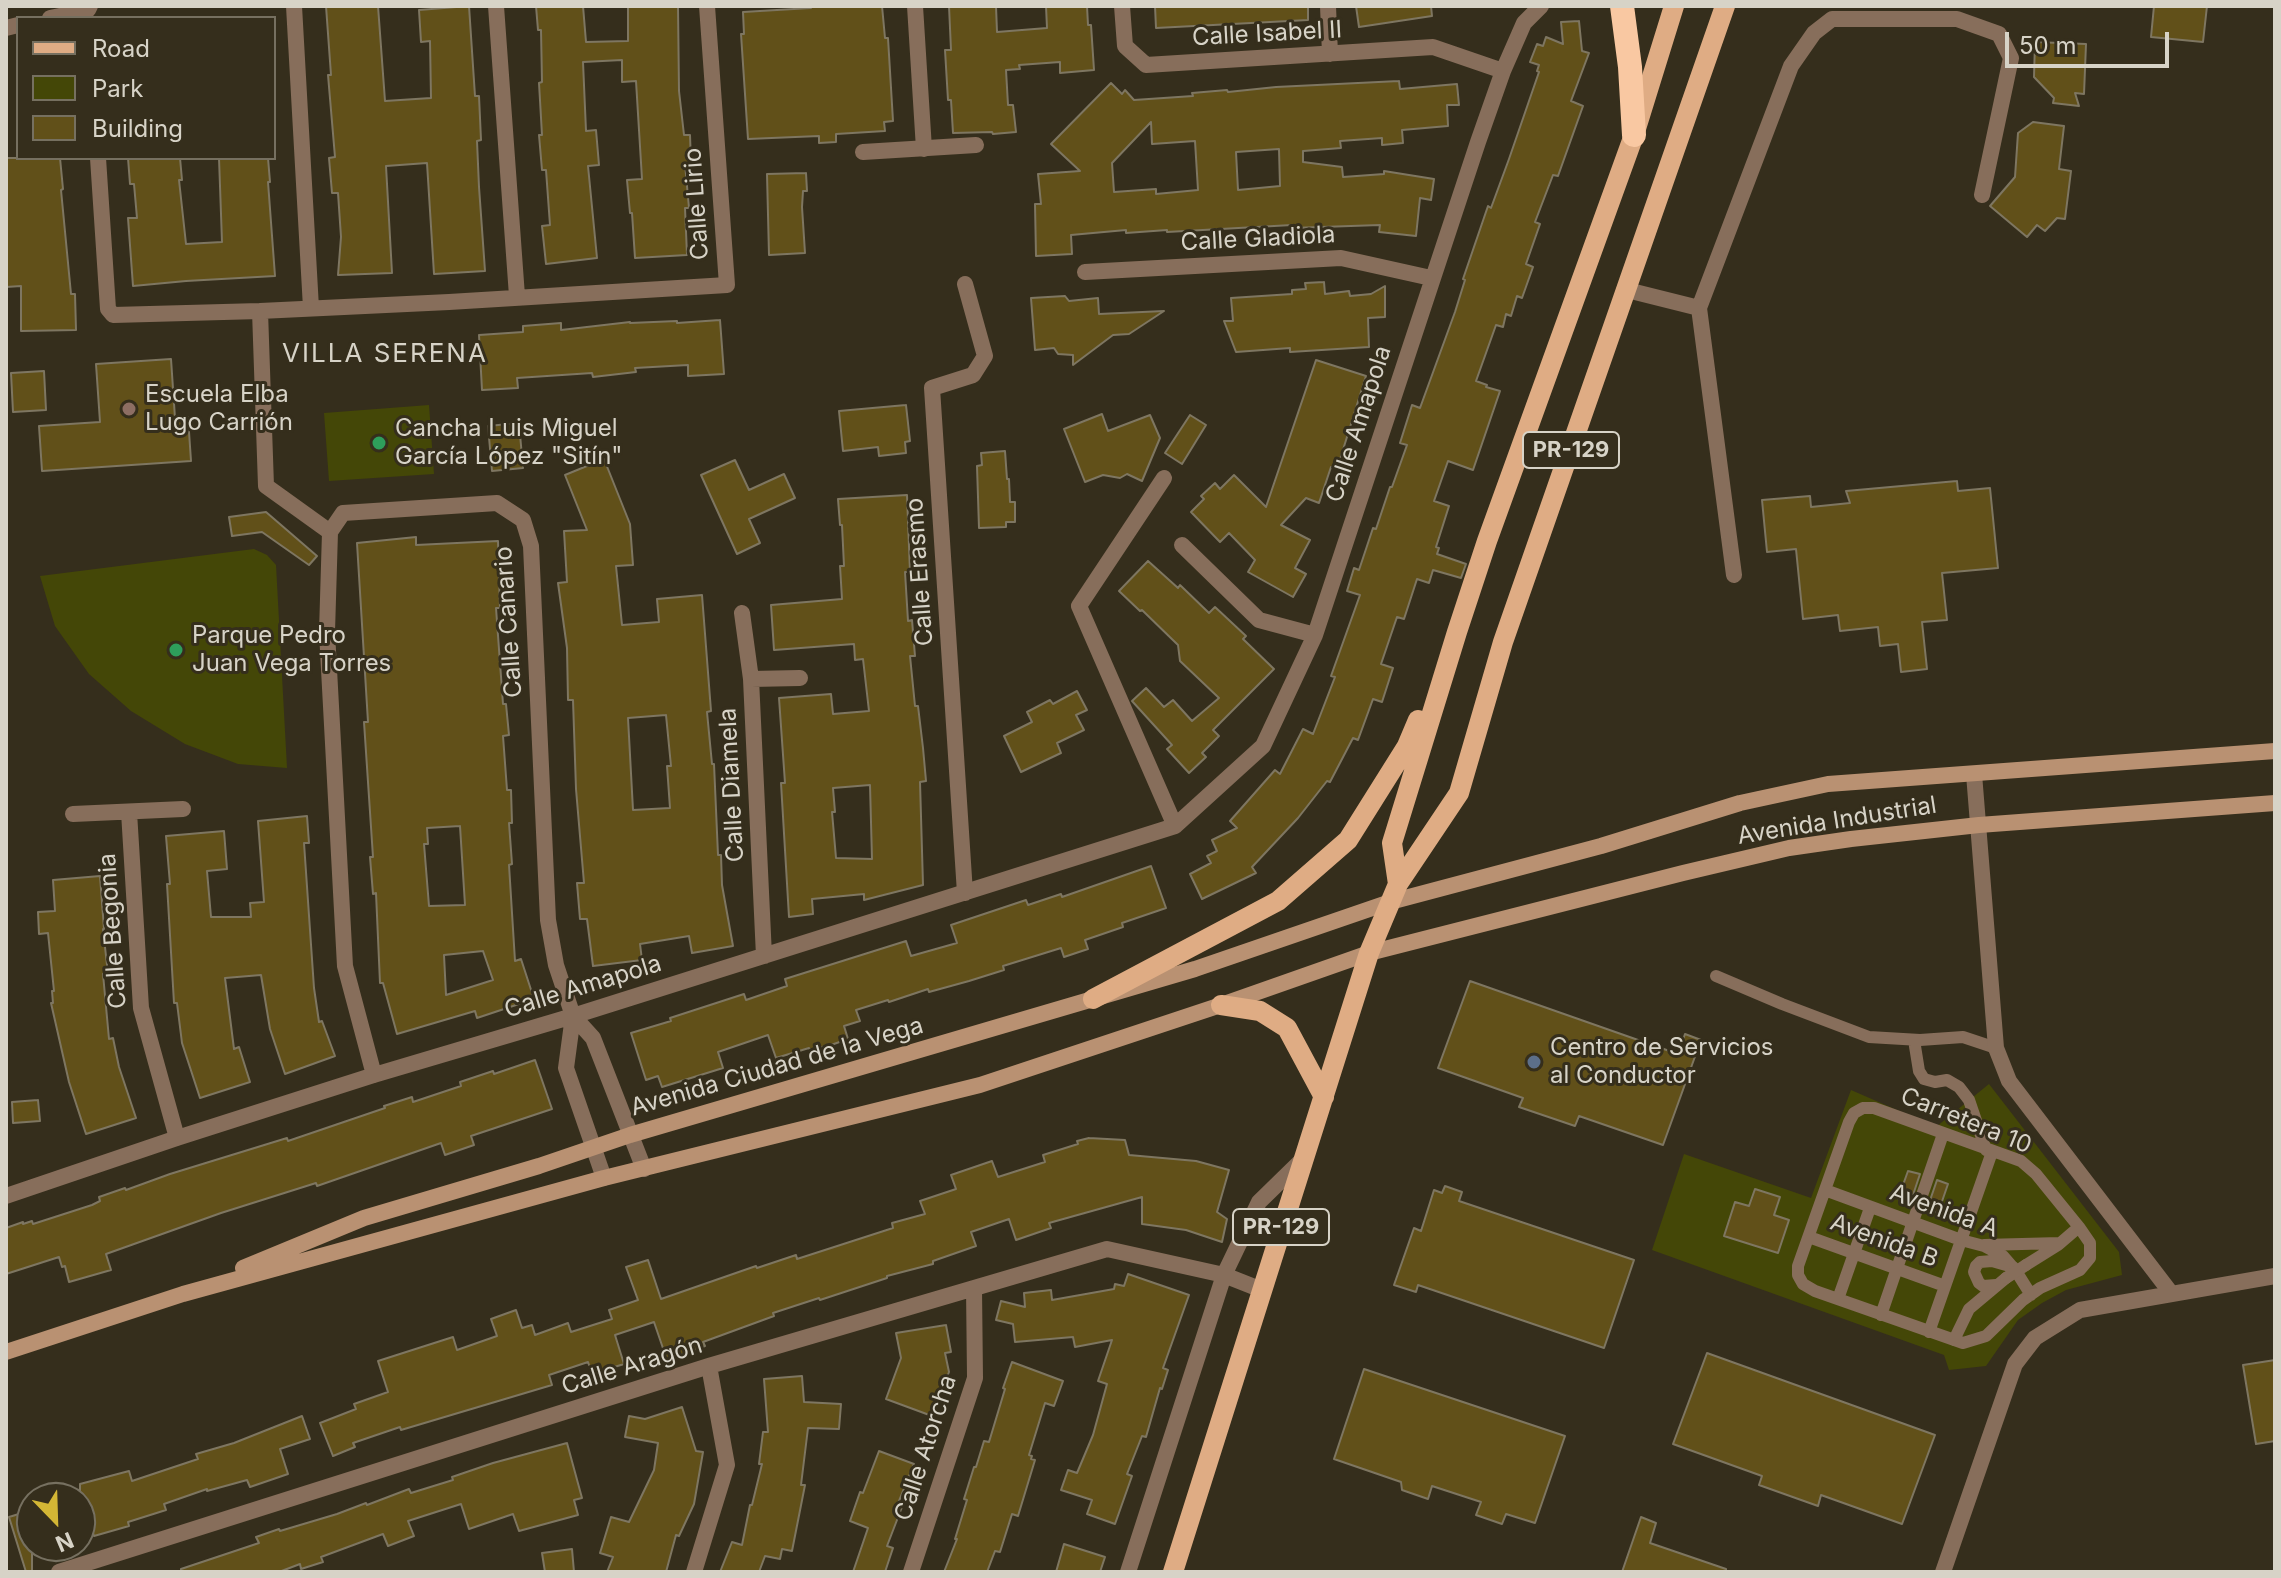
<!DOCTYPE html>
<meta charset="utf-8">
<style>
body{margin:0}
#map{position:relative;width:2281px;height:1578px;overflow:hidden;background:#352e1c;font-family:Inter,sans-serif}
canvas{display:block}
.frame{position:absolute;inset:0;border:8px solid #d7d3c7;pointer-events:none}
.legend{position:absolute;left:16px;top:16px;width:260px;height:144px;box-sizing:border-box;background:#352e1c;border:2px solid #767060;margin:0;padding:10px 14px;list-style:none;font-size:24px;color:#d7d3c7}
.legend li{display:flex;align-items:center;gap:16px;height:40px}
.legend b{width:40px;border:2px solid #767060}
.north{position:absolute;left:16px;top:1482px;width:80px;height:80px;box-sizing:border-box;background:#352e1c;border:2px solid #767060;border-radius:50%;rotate:157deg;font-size:22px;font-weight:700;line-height:32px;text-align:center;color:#d7d3c7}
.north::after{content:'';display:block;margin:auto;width:28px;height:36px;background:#d3b635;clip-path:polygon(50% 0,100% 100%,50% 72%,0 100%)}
.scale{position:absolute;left:2005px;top:32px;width:164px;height:36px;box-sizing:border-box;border:4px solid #d7d3c7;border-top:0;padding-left:10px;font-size:24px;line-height:28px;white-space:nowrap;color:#d7d3c7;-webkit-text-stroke:6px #352e1c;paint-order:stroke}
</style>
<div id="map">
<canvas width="2281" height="1578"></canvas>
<div class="frame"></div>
<ul class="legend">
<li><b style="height:10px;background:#dfac84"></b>Road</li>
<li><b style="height:22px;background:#444707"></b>Park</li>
<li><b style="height:22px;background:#615019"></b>Building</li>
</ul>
<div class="north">N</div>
<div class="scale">50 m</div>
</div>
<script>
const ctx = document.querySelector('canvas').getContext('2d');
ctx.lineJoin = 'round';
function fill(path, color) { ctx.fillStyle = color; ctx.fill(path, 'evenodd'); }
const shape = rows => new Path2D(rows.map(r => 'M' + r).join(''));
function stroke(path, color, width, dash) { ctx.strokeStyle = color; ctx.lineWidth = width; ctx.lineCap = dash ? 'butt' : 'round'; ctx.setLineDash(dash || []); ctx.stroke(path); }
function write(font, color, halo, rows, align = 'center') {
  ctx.font = font + ' Inter,sans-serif'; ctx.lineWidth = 6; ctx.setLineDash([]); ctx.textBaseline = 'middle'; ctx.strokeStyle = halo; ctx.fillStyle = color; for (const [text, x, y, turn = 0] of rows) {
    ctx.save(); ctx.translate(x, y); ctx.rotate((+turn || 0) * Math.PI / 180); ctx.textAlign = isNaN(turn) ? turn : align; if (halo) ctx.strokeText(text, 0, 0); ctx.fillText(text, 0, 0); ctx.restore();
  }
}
const green = shape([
 [429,405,434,474,329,481,324,413],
 [254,549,267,555,276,565,287,768,238,764,185,744,131,711,89,674,55,626,40,576],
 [1989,1084,2119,1252,2122,1275,2066,1290,2042,1303,2018,1320,1986,1366,1949,1370,1944,1355,1652,1250,1684,1154,1811,1198,1851,1090,1936,1127]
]);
const building = shape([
 [326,6,378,6,385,101,431,98,430,41,421,42,419,10,469,6,475,96,479,96,481,140,477,141,479,187,485,271,434,274,427,163,386,166,392,273,338,275,341,237,338,193,332,193,329,158,335,157,328,75,331,75,326,6],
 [536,6,583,6,586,42,628,41,628,6,678,6,679,91,684,135,690,135,691,163,685,164,689,208,685,208,687,255,635,258,632,213,630,213,627,180,642,179,636,81,622,82,622,60,583,62,586,131,596,130,599,165,588,166,597,258,546,264,542,226,550,225,546,170,542,170,539,135,542,135,539,83,542,82,541,30,538,30,536,6],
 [811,6,882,6,885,38,888,38,893,121,884,122,885,131,836,134,836,142,819,143,819,136,748,139,741,34,744,34,743,12,811,8,811,6],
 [949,6,996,6,997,32,1047,28,1046,6,1087,6,1088,25,1091,25,1094,70,1060,73,1060,62,1019,65,1020,69,1006,70,1008,105,1013,105,1016,132,993,134,992,132,953,133,951,100,948,100,945,50,951,50,949,6],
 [1155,6,1308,6,1308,20,1156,28,1155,6],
 [1356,6,1431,6,1432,16,1359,27,1356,6],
 [2154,6,2207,6,2203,42,2151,37,2154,6],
 [1579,21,1582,51,1589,53,1571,101,1583,106,1558,176,1553,175,1535,222,1540,224,1526,264,1533,267,1522,298,1517,296,1511,316,1506,314,1503,327,1496,325,1476,381,1487,385,1486,387,1500,391,1473,470,1448,461,1434,501,1449,506,1436,547,1439,548,1437,554,1466,564,1461,578,1433,570,1429,583,1417,579,1404,619,1397,617,1381,664,1393,668,1382,702,1373,699,1358,740,1353,738,1330,782,1327,781,1298,818,1252,867,1256,873,1202,899,1190,874,1211,863,1207,856,1217,851,1212,840,1237,828,1230,821,1275,770,1280,774,1303,729,1313,734,1335,677,1331,676,1360,595,1347,591,1354,568,1359,570,1373,528,1376,529,1390,487,1392,487,1407,445,1400,443,1412,405,1420,408,1455,312,1465,280,1463,279,1488,206,1491,208,1509,159,1539,72,1537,71,1539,65,1530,62,1537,44,1543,46,1546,37,1563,44,1561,22,1579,21],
 [2035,42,2086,44,2084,94,2075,93,2079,106,2053,103,2054,98,2034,77,2035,42],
 [1399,81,1400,89,1457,84,1459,105,1447,105,1448,126,1402,130,1403,143,1382,145,1382,138,1340,141,1341,148,1303,151,1303,162,1342,167,1343,177,1384,174,1384,171,1434,179,1431,200,1420,198,1416,236,1379,232,1380,225,1292,228,1292,225,1167,232,1167,230,1126,233,1126,230,1071,235,1072,254,1036,256,1035,204,1041,204,1038,174,1080,171,1051,144,1111,83,1122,94,1125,90,1134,100,1193,96,1192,93,1227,90,1228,92,1276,87,1399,81],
 [1151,122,1152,144,1195,141,1198,190,1156,194,1156,189,1114,192,1112,163,1151,122],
 [1279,149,1280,186,1238,190,1236,152,1279,149],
 [2033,122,2064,126,2059,169,2071,171,2065,219,2057,218,2045,231,2037,225,2027,237,1990,206,2015,177,2018,133,2033,122],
 [6,158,60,158,63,189,61,190,71,294,75,294,76,330,21,331,21,286,6,287,6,158],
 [128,158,180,158,182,180,179,180,186,244,222,242,219,158,268,158,270,182,268,182,275,276,186,281,133,286,128,218,137,218,134,184,130,184,128,158],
 [806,173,807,191,803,191,802,207,805,253,769,255,767,174,806,173],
 [1324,282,1325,294,1349,291,1350,296,1371,294,1385,286,1385,317,1368,318,1369,347,1290,352,1290,348,1236,352,1224,321,1233,321,1231,298,1292,294,1292,290,1306,289,1305,283,1324,282],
 [1065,296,1069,301,1098,298,1099,314,1164,311,1129,334,1113,335,1073,365,1073,355,1058,354,1054,348,1035,350,1031,298,1065,296],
 [720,320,724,374,688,376,688,365,635,368,636,372,593,377,592,373,517,378,518,388,482,390,479,335,523,332,523,326,561,323,561,330,630,322,630,323,677,321,677,323,720,320],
 [171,359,175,418,188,417,191,461,42,471,39,426,100,422,96,364,171,359],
 [1316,360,1366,376,1337,469,1331,467,1319,503,1306,498,1281,525,1310,540,1295,568,1306,574,1293,597,1248,572,1255,560,1229,533,1220,542,1191,512,1204,499,1201,496,1215,483,1220,489,1234,475,1266,507,1316,360],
 [44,371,46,410,13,412,11,373,44,371],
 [906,405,910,441,905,442,906,453,879,456,878,447,843,451,839,411,906,405],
 [1102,414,1108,431,1150,415,1160,438,1142,481,1127,474,1120,478,1103,475,1085,482,1064,429,1102,414],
 [1190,415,1206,425,1182,464,1165,453,1190,415],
 [519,423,523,468,492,471,488,426,519,423],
 [1005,451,1007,479,1009,479,1010,502,1015,502,1015,522,1006,522,1006,527,979,528,977,466,982,465,981,453,1005,451],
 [604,459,630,524,633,565,616,566,622,625,659,622,657,599,702,595,711,711,707,712,712,764,714,764,718,855,721,855,722,885,733,946,692,953,689,936,640,944,642,960,593,966,587,919,580,919,577,883,584,883,576,789,573,700,568,700,567,648,558,583,567,582,564,531,587,530,565,475,604,459],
 [666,715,671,766,667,766,670,808,633,810,628,718,666,715],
 [735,460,749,490,784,474,795,498,749,519,760,543,737,554,701,475,735,460],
 [1957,481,1958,491,1990,488,1998,568,1942,573,1947,620,1922,622,1927,669,1901,672,1898,644,1880,646,1878,627,1840,631,1838,615,1803,619,1796,549,1767,552,1762,500,1810,496,1811,507,1850,503,1846,491,1957,481],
 [907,495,910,572,905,572,908,621,912,620,915,656,910,656,915,706,918,706,923,748,926,781,920,782,923,885,864,900,864,894,812,899,813,914,789,917,781,783,785,783,779,698,831,694,833,714,869,711,863,659,855,660,854,644,774,650,771,605,842,599,840,566,844,566,842,525,840,525,838,499,907,495],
 [870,785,872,859,836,858,832,812,835,812,833,788,870,785],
 [266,512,317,556,309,565,262,532,232,536,229,517,266,512],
 [416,537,416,545,498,541,500,608,496,608,503,704,506,704,509,735,503,736,507,790,511,790,512,823,509,823,512,864,509,865,515,961,521,959,534,999,477,1018,475,1011,397,1034,383,983,380,983,376,893,373,894,370,857,373,857,364,722,368,722,357,543,416,537],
 [460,826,465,905,429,906,424,844,428,844,427,828,460,826],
 [483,951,493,980,446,995,444,955,483,951],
 [1148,561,1178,588,1180,585,1209,613,1215,607,1246,636,1243,639,1274,669,1213,730,1219,736,1202,753,1206,757,1189,773,1167,749,1172,745,1132,701,1146,688,1164,707,1173,700,1192,721,1219,698,1180,661,1178,645,1142,610,1140,611,1119,591,1148,561],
 [1077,691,1087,710,1076,715,1084,730,1057,743,1061,753,1021,772,1004,736,1032,722,1027,712,1050,700,1053,704,1077,691],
 [307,816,309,843,304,843,314,988,319,1022,322,1021,335,1056,285,1074,270,1029,261,975,225,978,234,1049,239,1047,250,1082,200,1098,182,1043,177,1003,174,1003,167,884,170,884,166,836,224,831,227,869,207,871,211,917,251,917,250,903,264,902,258,821,307,816],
 [1151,866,1166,908,1122,923,1123,927,1085,940,1088,949,1064,957,1061,948,1003,966,1004,970,969,981,929,992,928,989,889,1002,888,1000,856,1010,860,1021,844,1026,848,1039,831,1045,810,1050,809,1048,776,1058,768,1035,718,1052,723,1068,662,1087,658,1076,646,1080,631,1033,671,1021,670,1018,744,994,746,1000,787,986,785,979,906,941,911,956,957,943,951,925,1026,900,1028,905,1061,894,1062,897,1151,866],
 [100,876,104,929,103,929,108,974,103,974,109,1039,113,1038,119,1067,136,1118,86,1134,69,1082,51,1003,53,1003,52,991,54,991,48,933,39,934,38,912,55,911,53,880,100,876],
 [1470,981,1678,1054,1685,1034,1701,1040,1663,1145,1579,1116,1575,1126,1519,1107,1523,1098,1438,1068,1470,981],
 [535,1060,552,1109,471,1136,474,1145,445,1155,441,1143,317,1186,316,1183,221,1213,106,1254,111,1270,69,1282,65,1266,62,1267,59,1257,6,1274,6,1228,23,1222,23,1224,32,1221,33,1224,92,1205,100,1201,99,1197,125,1188,126,1190,170,1174,287,1138,288,1141,385,1108,384,1106,412,1097,413,1102,461,1086,460,1082,493,1071,494,1074,535,1060],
 [38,1100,40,1121,13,1123,12,1102,38,1100],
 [1089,1138,1125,1140,1129,1155,1196,1161,1229,1170,1217,1212,1227,1219,1222,1242,1186,1230,1142,1224,1142,1197,1049,1223,1051,1228,1016,1240,1009,1219,971,1232,976,1246,933,1261,933,1264,887,1276,887,1278,820,1300,819,1298,773,1313,774,1316,703,1342,705,1346,667,1360,654,1322,615,1335,624,1364,592,1374,588,1362,549,1375,552,1385,401,1430,400,1427,353,1443,355,1447,333,1456,320,1423,356,1409,354,1404,388,1392,378,1361,453,1337,457,1350,497,1336,491,1319,516,1310,522,1328,532,1325,535,1335,568,1323,571,1332,612,1319,609,1310,638,1300,626,1267,648,1260,661,1299,756,1266,757,1268,796,1255,797,1259,893,1228,892,1223,925,1214,920,1201,956,1189,951,1175,992,1161,998,1177,1045,1162,1043,1155,1078,1144,1077,1141,1089,1138],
 [1908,1171,1920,1174,1910,1204,1898,1199,1908,1171],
 [1937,1180,1948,1184,1938,1213,1927,1209,1937,1180],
 [1445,1186,1462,1192,1459,1201,1634,1260,1604,1348,1418,1285,1416,1292,1394,1285,1414,1228,1421,1231,1434,1190,1442,1193,1445,1186],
 [1755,1189,1780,1197,1774,1215,1789,1220,1778,1253,1724,1236,1735,1202,1749,1206,1755,1189],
 [1128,1274,1189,1295,1163,1368,1168,1370,1162,1389,1160,1388,1146,1437,1142,1436,1127,1474,1132,1476,1115,1524,1087,1514,1092,1500,1061,1490,1068,1470,1077,1473,1093,1435,1107,1384,1098,1381,1112,1340,1075,1347,1073,1337,1015,1342,1013,1324,996,1320,1001,1301,1025,1307,1024,1293,1051,1290,1052,1300,1114,1289,1115,1284,1124,1286,1128,1274],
 [946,1325,951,1352,945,1353,949,1372,932,1416,886,1399,901,1358,896,1333,946,1325],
 [1707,1353,1935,1435,1902,1524,1821,1495,1818,1506,1759,1485,1762,1476,1673,1444,1707,1353],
 [2275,1360,2275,1441,2256,1444,2243,1365,2275,1360],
 [1012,1362,1063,1381,1054,1406,1045,1403,1029,1455,1032,1456,1031,1459,1035,1460,1018,1516,1012,1514,1000,1552,995,1551,987,1572,944,1572,957,1539,955,1539,967,1500,964,1499,974,1467,976,1467,984,1441,989,1442,1005,1389,1003,1388,1012,1362],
 [1364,1369,1565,1436,1535,1523,1506,1514,1502,1524,1476,1515,1481,1502,1432,1486,1428,1499,1402,1490,1401,1482,1334,1459,1364,1369],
 [802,1376,804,1402,841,1404,839,1429,808,1428,801,1485,805,1485,792,1551,782,1549,780,1559,765,1556,759,1572,720,1572,732,1542,742,1545,750,1505,752,1505,762,1464,759,1464,763,1432,768,1432,764,1379,802,1376],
 [682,1407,696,1451,703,1452,694,1504,679,1536,676,1535,666,1572,607,1572,613,1557,600,1553,611,1517,629,1522,654,1470,658,1443,625,1437,629,1416,645,1419,682,1407],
 [302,1416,310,1439,280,1449,288,1474,250,1487,247,1480,207,1491,207,1489,164,1504,166,1510,128,1522,129,1526,94,1536,92,1530,80,1534,80,1484,129,1471,132,1481,198,1459,196,1454,234,1443,302,1416],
 [567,1443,582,1498,574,1500,578,1515,519,1531,513,1514,469,1529,461,1504,408,1521,414,1536,388,1546,383,1534,321,1557,323,1562,301,1569,300,1564,279,1572,181,1572,181,1569,259,1543,256,1537,279,1529,280,1531,337,1514,366,1503,367,1505,409,1489,411,1493,453,1480,452,1477,493,1463,567,1443],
 [879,1451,914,1464,897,1506,902,1507,887,1546,893,1548,885,1572,853,1572,868,1528,850,1521,860,1492,863,1493,879,1451],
 [32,1510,32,1572,26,1572,9,1517,32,1510],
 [1641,1517,1656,1523,1650,1543,1726,1569,1726,1572,1622,1572,1641,1517],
 [1064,1544,1105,1557,1100,1572,1056,1572,1064,1544],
 [572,1549,574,1572,545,1572,542,1553,572,1549]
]);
const lane = shape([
 [1716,976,1782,1004,1869,1037,1920,1040,1963,1037,1996,1048],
 [1914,1040,1919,1071,1924,1079,1935,1082,1947,1080,1959,1087,1969,1100,1986,1150],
 [1863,1108,1874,1108,2021,1161,2036,1174,2079,1227,2090,1243,2090,1258,2080,1270,2040,1288,2023,1300,1986,1336,1963,1343,1815,1291,1803,1284,1798,1275,1798,1266,1849,1122,1854,1113,1863,1108],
 [1825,1190,1961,1240,1984,1246,2003,1256,2016,1271,2031,1295],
 [1809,1237,1945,1286],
 [1984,1245,2060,1243],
 [2026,1265,2058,1245,2079,1227],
 [1996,1285,1983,1286,1979,1283,1974,1272,1976,1266,1980,1262,1992,1261,2013,1267],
 [1838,1299,1870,1208],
 [1881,1315,1943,1134],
 [1929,1332,1992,1152],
 [1954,1340,1969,1309,2006,1278]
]);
const street = shape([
 [294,6,311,308],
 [496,6,517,296],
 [915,6,924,149],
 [1122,6,1125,46,1146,65,1433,47,1503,71],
 [1328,6,1330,54],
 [50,18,88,10,90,6],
 [6,28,18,25],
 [863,152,976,145],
 [98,158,108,309,113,315,260,311,449,302,727,285,707,6],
 [1085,272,1341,258,1431,278],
 [1627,290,1699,308],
 [260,311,266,486,330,532],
 [1164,478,1079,606,1175,826],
 [1182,545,1259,620,1315,635],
 [1734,575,1699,308,1791,66,1814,33,1832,19,1957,19,1999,34,2011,58,1982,195],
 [742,613,751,679,764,956],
 [751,679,800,678],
 [1974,774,1996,1048,2009,1081,2171,1293],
 [129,812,141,1008,177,1138],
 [73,814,183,809],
 [965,893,932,388,973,375,985,356,965,284],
 [573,1016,566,1068,604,1178],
 [374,1075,345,966,327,632,330,532,343,513,497,503,523,520,531,546,548,920,556,965,573,1016,593,1038,644,1169],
 [6,1196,177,1138,374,1075,573,1016,1175,826,1263,746,1315,635,1478,142,1503,71,1524,23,1541,6],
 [59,1572,709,1366,1107,1249,1224,1275,1262,1290],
 [694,1572,727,1465,709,1366],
 [911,1572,975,1378,974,1288],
 [1128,1572,1224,1275,1259,1202,1302,1160],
 [1943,1572,2015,1364,2035,1338,2080,1310,2275,1276]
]);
const secondary = shape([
 [243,1268,364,1218,539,1166,630,1135,1195,969,1390,902,1601,846,1740,803,1828,784,2275,751],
 [6,1352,183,1294,604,1178,980,1085,1221,1005,1369,953,1683,873,1789,848,1851,839,1979,825,2275,803]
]);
const primary = shape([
 [1398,884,1392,843,1457,632,1487,541,1634,135,1674,6],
 [1093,999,1278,901,1348,840,1407,746,1418,720],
 [1221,1005,1260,1011,1287,1028,1324,1097],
 [1173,1572,1369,953,1398,884,1459,793,1503,642,1725,6]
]);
const highway = shape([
 [1622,6,1630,67,1634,135]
]);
const laneBridge = shape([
 [2006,1278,2026,1265]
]);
const markers = [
 [129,409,8,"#8d6e63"],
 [379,443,8,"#2e9e5b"],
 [176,650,8,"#2e9e5b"],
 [1534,1062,8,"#5c6f8a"]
];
const shields = [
 [1571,450,96],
 [1281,1227,96]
];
const shieldNames = [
 ["PR-129",1571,450],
 ["PR-129",1281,1227]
];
const streetNames = [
 ["Calle Isabel II",1267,34,-3],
 ["Calle Lirio",697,204,-94],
 ["Calle Gladiola",1258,239,-3],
 ["Calle Amapola",1359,424,-72],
 ["Calle Erasmo",920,572,-94],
 ["Calle Canario",509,622,-94],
 ["Calle Diamela",732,785,-93],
 ["Avenida Industrial",1837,821,-9],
 ["Calle Begonia",113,931,-94],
 ["Calle Amapola",583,987,-17],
 ["Avenida Ciudad de la Vega",777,1067,-16],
 ["Carretera 10",1966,1121,22],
 ["Avenida A",1944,1211,20],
 ["Avenida B",1884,1241,20],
 ["Calle Aragón",632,1366,-17],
 ["Calle Atorcha",926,1448,-72]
];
const poiNames = [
 ["Escuela Elba",145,395],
 ["Lugo Carrión",145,423],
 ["Cancha Luis Miguel",395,429],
 ["García López \"Sitín\"",395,457],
 ["Parque Pedro",192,636],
 ["Juan Vega Torres",192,664],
 ["Centro de Servicios",1550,1048],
 ["al Conductor",1550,1076]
];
const neighbourhoodNames = [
 ["VILLA SERENA",385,354]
];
fill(green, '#444707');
fill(building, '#615019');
stroke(building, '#7e7661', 2);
stroke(lane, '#876e5b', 12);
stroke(street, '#876e5b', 16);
stroke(secondary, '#b99172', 16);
stroke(primary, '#dfac84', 20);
stroke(highway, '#f9c8a2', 24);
stroke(laneBridge, '#876e5b', 12);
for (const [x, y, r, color] of markers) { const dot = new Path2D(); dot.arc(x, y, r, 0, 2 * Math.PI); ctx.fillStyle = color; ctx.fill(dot); stroke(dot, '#352e1c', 3); }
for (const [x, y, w] of shields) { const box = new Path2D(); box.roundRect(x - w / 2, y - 18, w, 36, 6); ctx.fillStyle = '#352e1c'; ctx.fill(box); stroke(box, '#d7d3c7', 2); }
write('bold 22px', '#d7d3c7', null, shieldNames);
write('24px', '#d7d3c7', '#352e1c', streetNames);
write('24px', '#d7d3c7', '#352e1c', poiNames, 'left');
ctx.letterSpacing = '2px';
write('26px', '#d7d3c7', '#352e1c', neighbourhoodNames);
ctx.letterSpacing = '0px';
</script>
